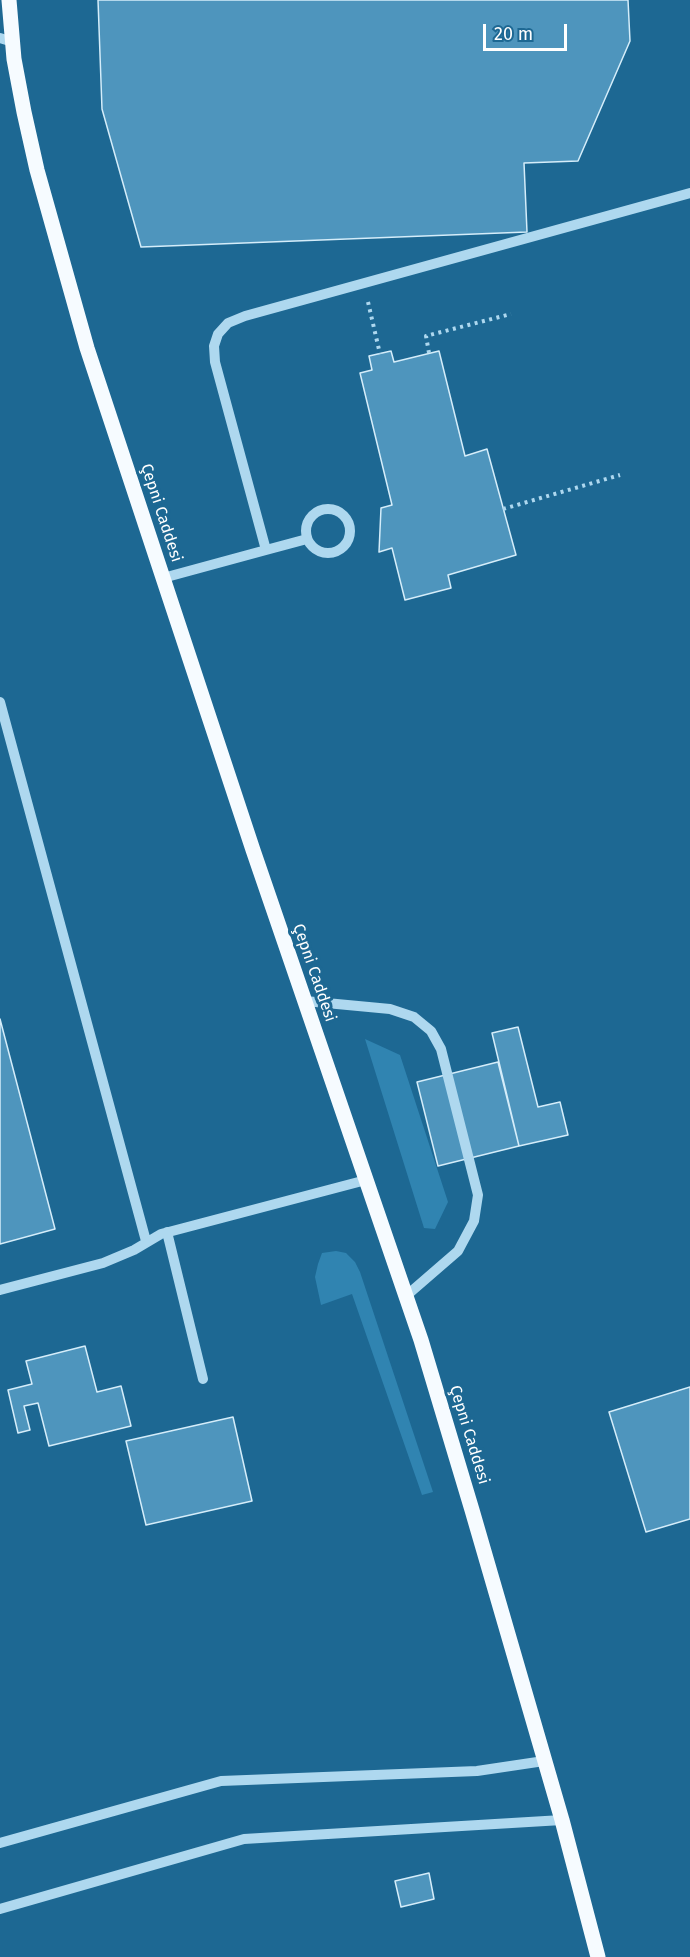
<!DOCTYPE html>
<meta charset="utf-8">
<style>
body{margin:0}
#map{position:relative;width:690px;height:1957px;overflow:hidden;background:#1d6893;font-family:"Fira Sans",sans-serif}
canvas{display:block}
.scale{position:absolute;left:483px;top:24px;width:84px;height:27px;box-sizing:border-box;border:3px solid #fff;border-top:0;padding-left:8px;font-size:18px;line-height:21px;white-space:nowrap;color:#fff;-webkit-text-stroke:4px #1d6893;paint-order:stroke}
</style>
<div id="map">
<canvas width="690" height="1957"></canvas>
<div class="scale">20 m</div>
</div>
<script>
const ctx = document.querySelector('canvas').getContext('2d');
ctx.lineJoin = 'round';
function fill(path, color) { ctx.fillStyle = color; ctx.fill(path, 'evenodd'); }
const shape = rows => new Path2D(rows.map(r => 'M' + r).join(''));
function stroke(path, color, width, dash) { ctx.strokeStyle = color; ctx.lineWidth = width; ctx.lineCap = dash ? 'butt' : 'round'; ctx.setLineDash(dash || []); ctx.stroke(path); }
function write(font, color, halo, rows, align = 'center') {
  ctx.font = font + ' "Fira Sans",sans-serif'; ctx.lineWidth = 6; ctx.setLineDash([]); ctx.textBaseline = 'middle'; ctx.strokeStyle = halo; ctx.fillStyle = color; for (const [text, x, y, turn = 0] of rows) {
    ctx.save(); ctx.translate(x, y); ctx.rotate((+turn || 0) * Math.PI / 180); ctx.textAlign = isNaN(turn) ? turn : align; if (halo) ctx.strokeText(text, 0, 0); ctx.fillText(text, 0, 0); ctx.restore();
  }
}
const green = shape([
 [365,1039,400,1055,448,1202,435,1229,424,1228],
 [336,1251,346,1253,355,1262,360,1272,433,1492,422,1495,352,1294,321,1305,315,1277,318,1264,322,1253]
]);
const building = shape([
 [98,0,628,0,630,41,578,161,524,163,527,232,141,247,102,109,98,0],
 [391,351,394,362,439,351,465,456,487,449,516,555,448,575,451,588,405,600,392,548,379,552,381,508,392,505,360,373,372,370,369,356,391,351],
 [0,1019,55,1229,0,1244,0,1019],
 [518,1027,538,1107,560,1102,568,1135,519,1146,492,1033,518,1027],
 [498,1062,519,1146,438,1166,417,1082,498,1062],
 [85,1346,97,1392,121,1386,131,1426,49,1446,38,1403,24,1406,30,1430,18,1433,8,1390,32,1384,26,1361,85,1346],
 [690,1387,690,1519,646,1532,609,1412,690,1387],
 [233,1417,252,1501,146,1525,126,1441,233,1417],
 [429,1873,434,1899,401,1907,395,1881,429,1873]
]);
const path = shape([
 [368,302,380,354],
 [429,353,426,336,511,314],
 [503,509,620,475]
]);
const minor = shape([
 [0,38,13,42],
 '306 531a22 22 0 1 1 44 0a22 22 0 1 1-44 0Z',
 [266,550,307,539],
 [163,578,266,550,215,362,214,346,218,334,228,323,245,316,690,193],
 [0,702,146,1241],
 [305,1001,390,1009,414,1017,431,1031,441,1049,478,1195,474,1221,458,1251,406,1296],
 [167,1232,203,1379],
 [0,1290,103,1263,134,1250,161,1234,366,1180],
 [0,1843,221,1781,477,1771,544,1761],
 [0,1909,244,1839,562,1820]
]);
const major = shape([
 [9,0,14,59,24,112,37,170,87,348,253,850,421,1340,472,1510,562,1820,598,1957]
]);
const streetNames = [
 ["Çepni Caddesi",161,513,72],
 ["Çepni Caddesi",314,973,71],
 ["Çepni Caddesi",469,1435,73]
];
fill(green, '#3084b1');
fill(building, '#4e95bd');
stroke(building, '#d5edfa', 1.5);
stroke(path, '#aed8ef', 4, [3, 4.5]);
stroke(minor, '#aed8ef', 10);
stroke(major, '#f6fbff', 15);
write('16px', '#fff', '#1d6893', streetNames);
</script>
